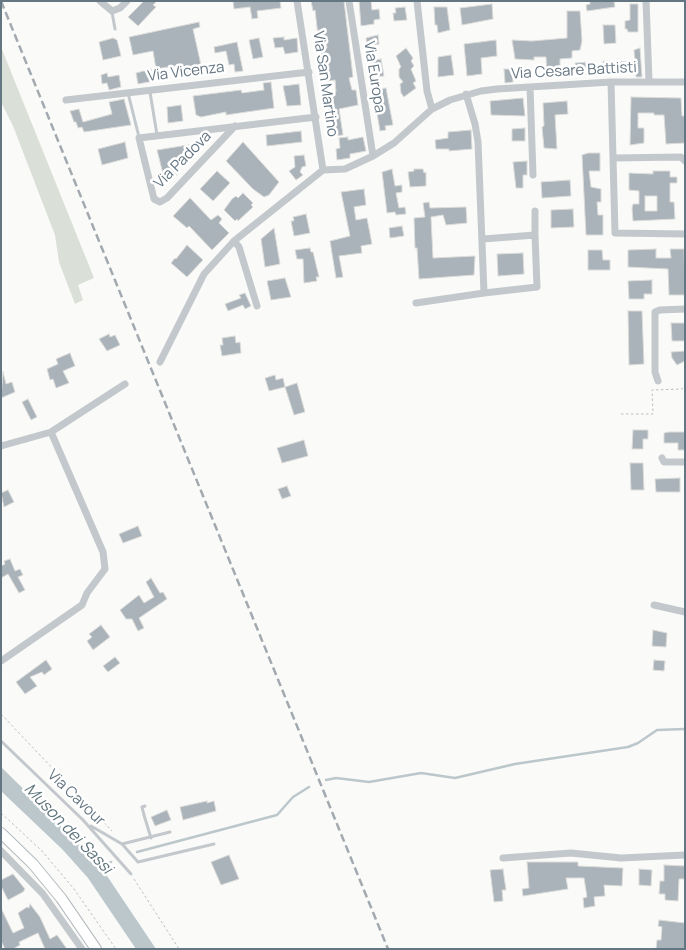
<!DOCTYPE html>
<style>
body{margin:0}
#map{position:relative;width:686px;height:950px;overflow:hidden;background:#fafaf8;font-family:Manrope,sans-serif}
canvas{display:block}
.frame{position:absolute;inset:0;border:2px solid #657683;pointer-events:none}
</style>
<div id="map">
<canvas width="686" height="950"></canvas>
<div class="frame"></div>
</div>
<script>
const ctx = document.querySelector('canvas').getContext('2d');
ctx.lineJoin = 'round';
function fill(path, color) { ctx.fillStyle = color; ctx.fill(path, 'evenodd'); }
const shape = rows => new Path2D(rows.map(r => 'M' + r).join(''));
function stroke(path, color, width, dash) { ctx.strokeStyle = color; ctx.lineWidth = width; ctx.lineCap = dash ? 'butt' : 'round'; ctx.setLineDash(dash || []); ctx.stroke(path); }
function write(font, color, halo, rows, align = 'center') {
  ctx.font = font + ' Manrope,sans-serif'; ctx.lineWidth = 5; ctx.setLineDash([]); ctx.textBaseline = 'middle'; ctx.strokeStyle = halo; ctx.fillStyle = color; for (const [text, x, y, turn = 0] of rows) {
    ctx.save(); ctx.translate(x, y); ctx.rotate((+turn || 0) * Math.PI / 180); ctx.textAlign = isNaN(turn) ? turn : align; if (halo) ctx.strokeText(text, 0, 0); ctx.fillText(text, 0, 0); ctx.restore();
  }
}
const green = shape([
 [1,47,94,278,78,285,83,300,75,304,59,262,55,235,13,126,1,102]
]);
const water = shape([
 [1,767,97,861,156,949,136,949,88,878,63,850,1,791]
]);
const stream = shape([
 [326,780,336,778,369,782,421,773,455,778,515,764,628,747,638,743,657,730,685,729],
 [137,852,277,815,293,797,309,787],
 [100,868,111,862]
]);
const building = shape([
 [144,1,157,1,153,5,156,7,138,26,128,17,144,1],
 [233,1,280,1,281,8,257,11,258,18,252,19,250,7,234,9,233,1],
 [311,1,344,1,353,77,349,78,352,90,356,90,358,105,339,109,343,135,332,136,326,94,336,92,335,80,324,82,319,49,327,48,325,35,318,36,315,10,313,11,311,1],
 [359,1,371,1,372,10,379,9,380,19,374,20,374,24,361,26,359,1],
 [590,1,614,1,615,7,587,11,586,5,590,4,590,1],
 [492,4,493,19,462,25,460,8,492,4],
 [630,4,638,4,638,32,628,32,627,29,625,29,625,21,630,20,630,4],
 [405,7,407,20,394,21,393,13,396,13,395,8,405,7],
 [434,7,447,7,450,30,438,33,437,25,435,25,434,7],
 [567,11,580,11,582,41,580,50,572,51,572,58,560,59,560,72,547,73,546,57,534,57,534,60,515,59,512,40,532,41,567,38,567,11],
 [199,22,200,27,193,29,203,74,187,77,186,72,182,73,181,65,156,69,153,51,133,55,129,37,199,22],
 [603,25,615,25,616,43,604,44,603,25],
 [378,35,379,44,367,46,366,38,378,35],
 [284,37,284,40,297,38,298,52,285,54,283,47,275,48,273,38,284,37],
 [113,38,117,40,121,56,103,60,99,42,113,38],
 [259,38,263,57,253,59,249,40,259,38],
 [496,40,497,56,481,58,482,74,467,76,464,44,496,40],
 [237,42,243,71,235,72,234,64,229,65,226,51,215,53,214,47,237,42],
 [406,48,413,58,411,61,414,66,411,69,416,81,413,83,416,88,404,97,401,93,400,84,403,82,399,77,399,69,401,67,396,56,406,48],
 [640,48,642,77,636,77,636,71,634,73,604,75,603,61,635,62,634,50,640,48],
 [451,55,454,75,438,77,438,57,451,55],
 [381,59,384,76,375,77,375,74,371,74,369,61,381,59],
 [589,62,590,74,576,75,575,63,589,62],
 [151,69,154,81,138,84,136,73,151,69],
 [504,69,513,69,513,82,505,83,504,69],
 [107,73,108,77,119,75,121,87,109,90,107,83,102,84,101,75,107,73],
 [271,82,274,108,226,115,226,112,201,117,196,115,193,96,241,90,242,93,264,90,263,83,271,82],
 [299,84,301,105,287,106,283,86,299,84],
 [386,88,393,125,385,126,386,130,380,131,373,90,386,88],
 [631,97,681,98,682,116,685,116,685,143,666,144,664,115,654,115,654,113,638,113,638,128,644,128,644,143,630,145,631,97],
 [523,98,525,116,491,115,490,101,523,98],
 [124,99,131,125,84,132,82,127,78,128,76,122,74,122,70,111,79,109,83,122,112,114,109,102,124,99],
 [567,101,568,114,555,115,557,149,544,148,542,127,544,126,543,103,567,101],
 [181,105,183,121,168,123,167,107,181,105],
 [525,128,525,141,512,141,512,129,525,128],
 [471,130,472,149,449,151,449,149,436,149,435,140,448,138,448,132,471,130],
 [301,131,302,142,267,146,266,135,301,131],
 [348,137,348,140,363,137,366,151,350,154,350,158,337,160,336,149,340,148,339,138,348,137],
 [125,142,128,158,102,165,98,149,125,142],
 [243,142,279,182,269,195,264,197,253,189,226,161,243,142],
 [200,143,201,148,191,157,173,162,177,175,164,178,157,150,200,143],
 [588,153,600,153,600,171,589,171,591,187,601,189,601,202,597,202,598,215,603,215,603,235,586,235,582,155,588,153],
 [304,155,306,166,302,167,300,172,303,175,296,180,289,171,295,167,294,156,304,155],
 [527,161,527,175,523,175,523,188,516,188,513,162,527,161],
 [392,169,395,186,402,185,402,192,396,193,399,208,405,207,406,214,396,215,395,212,387,213,382,172,392,169],
 [414,169,423,169,424,173,426,172,426,186,410,187,408,172,414,171,414,169],
 [217,171,230,183,213,201,200,189,217,171],
 [653,171,670,171,670,177,677,177,677,183,670,183,670,202,674,202,675,219,633,221,632,208,633,204,639,204,639,191,629,190,629,173,653,174,653,171],
 [645,196,657,196,657,211,645,211,645,196],
 [570,180,571,196,542,198,541,182,570,180],
 [364,189,366,205,354,207,356,220,367,218,372,244,361,246,362,253,339,256,343,277,336,278,330,241,350,236,341,192,364,189],
 [243,193,253,203,251,205,253,207,238,221,237,219,235,221,224,210,232,199,236,196,238,198,243,193],
 [190,198,211,220,218,215,222,219,219,223,229,233,212,250,189,226,187,228,173,216,190,198],
 [429,202,430,208,466,207,467,223,446,225,443,215,431,217,433,258,475,256,474,275,419,279,417,248,415,248,414,218,425,217,423,203,429,202],
 [573,209,574,227,551,228,551,210,573,209],
 [306,214,310,233,294,236,291,221,294,221,293,217,306,214],
 [402,226,404,236,390,238,389,228,402,226],
 [274,228,280,264,265,267,261,239,274,228],
 [187,245,203,260,187,277,171,263,175,258,176,259,187,245],
 [310,248,311,252,313,252,319,277,316,277,317,281,304,283,303,259,297,259,295,250,310,248],
 [656,249,656,258,671,258,670,249,684,249,685,295,669,295,668,269,628,267,628,250,656,249],
 [588,250,602,250,603,260,610,260,610,270,588,270,588,250],
 [523,253,524,274,498,276,497,254,523,253],
 [285,278,291,297,271,300,267,281,285,278],
 [652,280,652,294,644,294,644,299,629,299,628,281,652,280],
 [245,293,251,306,245,309,243,305,228,311,225,304,241,298,239,295,245,293],
 [628,311,642,311,644,364,629,365,628,311],
 [671,323,685,323,685,341,672,341,671,323],
 [109,334,110,337,115,335,120,345,107,351,99,339,109,334],
 [235,336,236,343,240,342,241,353,222,356,220,345,223,345,222,338,235,336],
 [685,351,685,361,677,365,672,358,671,352,685,351],
 [70,353,75,366,63,371,69,383,56,388,53,379,50,380,47,369,58,364,56,359,70,353],
 [3,372,6,384,12,382,15,392,1,398,3,372],
 [275,375,276,380,283,378,285,387,269,391,265,378,275,375],
 [297,383,305,412,294,415,285,387,297,383],
 [28,399,37,417,31,420,22,402,28,399],
 [633,430,648,430,648,439,643,439,643,449,632,449,633,430],
 [669,432,685,432,685,450,678,450,678,443,664,443,664,433,669,432],
 [304,440,308,456,282,463,277,448,304,440],
 [630,463,643,463,644,490,631,490,630,463],
 [680,478,680,492,656,492,655,479,680,478],
 [287,486,291,496,282,499,278,489,287,486],
 [8,490,14,502,4,507,1,493,8,490],
 [138,526,142,536,123,543,119,534,138,526],
 [10,559,15,571,20,569,23,575,18,577,25,590,19,593,8,574,1,578,1,566,5,564,4,561,10,559],
 [151,578,160,593,163,592,167,599,139,618,144,628,138,631,132,619,126,619,120,610,139,595,144,603,154,597,146,582,151,578],
 [101,625,110,637,93,650,87,641,92,637,89,634,101,625],
 [653,630,667,633,666,647,652,646,653,630],
 [115,657,120,663,108,672,103,666,115,657],
 [46,660,52,669,44,675,42,672,30,677,37,686,25,694,16,682,46,660],
 [654,660,665,661,664,671,653,670,654,660],
 [207,801,207,803,214,801,216,811,183,820,180,807,207,801],
 [167,810,171,820,155,826,151,817,167,810],
 [229,855,239,879,221,885,211,862,229,855],
 [527,862,578,862,578,866,623,868,622,886,604,885,605,896,594,897,595,906,584,908,583,898,587,897,584,878,566,878,568,889,523,896,522,889,529,888,527,862],
 [664,865,685,866,685,879,679,879,678,901,665,900,665,894,659,894,660,881,664,881,664,865],
 [503,869,506,890,502,890,503,901,494,902,490,870,503,869],
 [639,869,652,870,651,886,639,885,639,869],
 [13,874,25,889,23,892,8,900,1,886,1,880,13,874],
 [30,904,40,917,50,939,57,935,67,949,45,949,38,933,19,942,20,945,13,949,5,949,1,941,1,908,13,933,24,928,18,913,27,907,29,908,30,904],
 [659,920,685,923,685,949,656,949,657,940,661,940,662,927,658,926,659,920]
]);
const path = shape([
 [621,414,653,414,652,390,682,389,685,386],
 [1,714,112,831],
 [1,813,42,851,74,889,116,949],
 [134,879,179,949]
]);
const service = shape([
 [112,12,115,29],
 [150,92,157,135],
 [128,93,139,137],
 [1,741,83,820,131,874],
 [145,806,142,807,144,815,151,838],
 [91,826,122,844,170,832],
 [122,844,138,862,214,844]
]);
const minor = shape([
 [100,1,112,11,120,8,127,1],
 [297,1,323,170],
 [349,1,373,156],
 [417,1,427,91,432,109],
 [646,1,649,81],
 [611,82,615,233,685,234],
 [530,87,533,175],
 [466,94,475,124,478,142,484,293,537,287,535,235,483,239],
 [66,100,309,72],
 [235,126,167,198,160,202,154,199,139,138,316,117],
 [613,158,681,157,685,161],
 [535,211,535,235],
 [234,241,239,247,257,306],
 [416,303,484,293],
 [160,362,204,274,234,241,323,170,345,169,373,156,394,143,432,109,450,100,481,91,497,89,611,82,685,82],
 [658,381,655,372,655,312,660,310,685,309],
 [1,446,51,432,125,384],
 [662,458,664,462,685,462],
 [654,605,685,612],
 [1,661,82,605,87,593,105,569,103,552,51,432],
 [1,851,43,894,82,949],
 [503,858,571,853,621,858,685,855]
]);
const secondary = shape([
 [1,833,33,864,61,898,96,949]
]);
const rail = shape([
 [1,1,388,949]
]);
const streetNames = [
 ["Via Cesare Battisti",574,71,-3],
 ["Via Vicenza",186,72,-7],
 ["Via Europa",374,77,81],
 ["Via San Martino",325,84,82],
 ["Via Padova",183,160,-45],
 ["Via Cavour",76,798,44]
];
const waterNames = [
 ["Muson dei Sassi",68,829,46]
];
fill(green, '#dadfd7');
fill(water, '#bbc7cb');
stroke(stream, '#bbc7cb', 2.5);
fill(building, '#aab3b9');
stroke(building, '#dcdcda', 1);
stroke(secondary, '#b3babf', 12);
stroke(path, '#bbbfc2', 1, [2.5, 2.5]);
stroke(service, '#c3c8cc', 3);
stroke(minor, '#c3c8cc', 7);
stroke(secondary, '#fff', 10);
stroke(rail, '#a2aab0', 2.5, [8, 4]);
write('15px', '#657683', '#fff', streetNames);
write('italic 16px', '#60757c', '#fff', waterNames);
</script>
